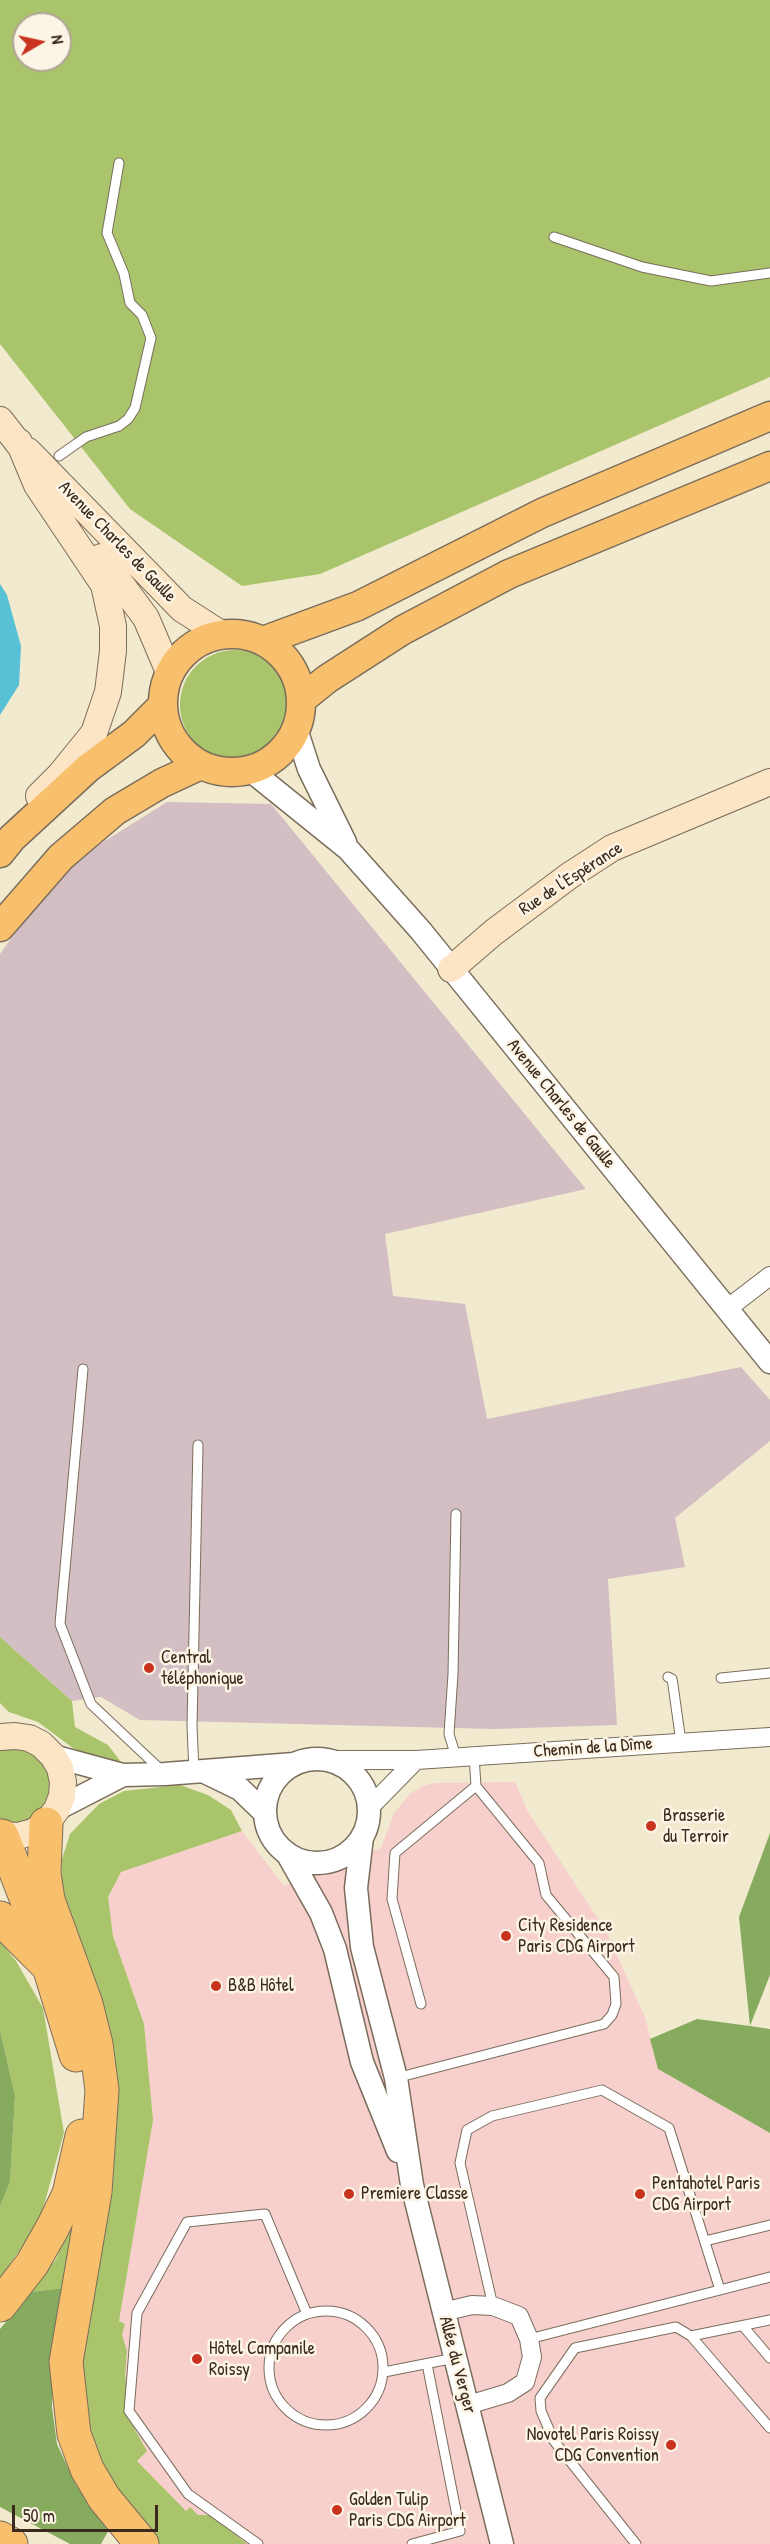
<!DOCTYPE html>
<meta charset="utf-8">
<style>
body{margin:0}
#map{position:relative;width:770px;height:2544px;overflow:hidden;background:#f1eacf;font-family:"Patrick Hand",sans-serif}
canvas{display:block}
.north{position:absolute;left:12px;top:12px;width:60px;height:60px;box-sizing:border-box;background:#fcf5e5;border:2px solid #afa495;border-radius:50%;rotate:81deg;font-size:16px;font-weight:700;line-height:24px;text-align:center;color:#3b2a1e}
.north::after{content:'';display:block;margin:auto;width:21px;height:27px;background:#c8321e;clip-path:polygon(50% 0,100% 100%,50% 72%,0 100%)}
.scale{position:absolute;left:12px;top:2505px;width:146px;height:27px;box-sizing:border-box;border:3px solid #3b2a1e;border-top:0;padding-left:8px;font-size:18px;line-height:21px;white-space:nowrap;color:#3b2a1e;-webkit-text-stroke:4px #fcf5e5;paint-order:stroke}
</style>
<div id="map">
<canvas width="770" height="2544"></canvas>
<div class="north">N</div>
<div class="scale">50 m</div>
</div>
<script>
const ctx = document.querySelector('canvas').getContext('2d');
ctx.lineJoin = 'round';
function fill(path, color) { ctx.fillStyle = color; ctx.fill(path, 'evenodd'); }
const shape = rows => new Path2D(rows.map(r => 'M' + r).join(''));
function stroke(path, color, width, dash) { ctx.strokeStyle = color; ctx.lineWidth = width; ctx.lineCap = dash ? 'butt' : 'round'; ctx.setLineDash(dash || []); ctx.stroke(path); }
function write(font, color, halo, rows, align = 'center') {
  ctx.font = font + ' "Patrick Hand",sans-serif'; ctx.lineWidth = 5; ctx.setLineDash([]); ctx.textBaseline = 'middle'; ctx.strokeStyle = halo; ctx.fillStyle = color; for (const [text, x, y, turn = 0] of rows) {
    ctx.save(); ctx.translate(x, y); ctx.rotate((+turn || 0) * Math.PI / 180); ctx.textAlign = isNaN(turn) ? turn : align; if (halo) ctx.strokeText(text, 0, 0); ctx.fillText(text, 0, 0); ctx.restore();
  }
}
const built = shape([
 [515,1782,528,1812,606,1931,645,2017,658,2069,770,2133,770,2544,244,2544,198,2515,186,2511,137,2461,147,2451,135,2430,130,2414,125,2375,127,2351,122,2335,125,2324,119,2321,153,2120,144,2024,113,1936,108,1897,121,1872,242,1831,284,1886,381,1848,394,1813,410,1794,422,1786,434,1783]
]);
const industrial = shape([
 [167,802,271,804,586,1189,385,1234,393,1296,465,1304,487,1419,741,1367,770,1400,770,1441,675,1518,685,1567,608,1579,617,1725,494,1729,140,1720,101,1697,72,1701,0,1637,0,954,51,883,100,844]
]);
const green = shape([
 [0,0,770,0,770,377,320,574,242,586,130,509,0,344],
 [24,24,60,24,60,60,24,60],
 '180 705a55 55 0 1 1 110 0a55 55 0 1 1-110 0Z',
 [0,1637,72,1701,75,1727,108,1745,121,1762,92,1756,73,1748,38,1722,9,1712,0,1703],
 [0,1746,31,1748,52,1771,51,1803,28,1825,0,1825],
 [180,1785,208,1795,231,1810,242,1831,121,1872,108,1897,113,1936,144,2024,153,2120,119,2321,125,2324,122,2335,127,2351,125,2375,130,2414,135,2430,147,2451,137,2461,186,2511,190,2507,198,2515,211,2515,247,2544,157,2544,104,2475,86,2428,78,2383,111,2148,61,1890,62,1859,70,1834,99,1804,124,1791],
 [0,1941,16,1961,43,2008,64,2133,39,2223,0,2278,0,2206,10,2182,15,2096,0,2030],
 [78,2208,64,2288,31,2292,56,2259]
]);
const forest = shape([
 [770,1833,770,1975,750,2026,770,2029,770,2133,658,2069,650,2039,697,2019,750,2026,739,1917],
 [0,2030,15,2096,10,2182,0,2206],
 [64,2288,53,2358,52,2407,57,2444,76,2485,110,2528,101,2544,70,2544,0,2507,0,2329,31,2292]
]);
const water = shape([
 [0,584,7,595,21,646,19,685,0,715]
]);
const service = shape([
 [554,237,642,267,711,281,770,273],
 [59,456,86,437,119,426,128,419,135,408,151,338,142,315,130,303,124,274,107,233,119,163],
 [83,1369,60,1624,91,1704,161,1770],
 [668,1677,672,1679,673,1685,681,1742],
 [721,1678,770,1673],
 [456,1757,449,1734,453,1674,456,1514],
 [194,1772,192,1726,198,1445],
 [421,2004,392,1899,395,1853,476,1786],
 [396,2078,604,2024,612,2015,616,2004,614,1977,546,1895,539,1863,476,1786,474,1756],
 [705,2241,770,2225],
 [493,2306,460,2163,467,2130,492,2116,602,2090,669,2128,720,2290],
 '269 2368a57 57 0 1 1 114 0a57 57 0 1 1-114 0Z',
 [743,2326,770,2358],
 [691,2336,770,2320],
 [529,2339,770,2277],
 [384,2372,455,2358],
 [258,2544,188,2494,129,2411,137,2313,187,2222,265,2214,307,2314],
 [412,2544,460,2531,427,2364],
 [636,2544,554,2441,541,2411,540,2398,575,2348,676,2327,691,2336,770,2428]
]);
const minor = shape([
 [727,1309,770,1276],
 [328,1760,416,1760,770,1737],
 [369,1808,416,1760],
 [443,2312,472,2305,493,2306,519,2316,529,2339,532,2357,525,2382,508,2393,468,2405]
]);
const tertiary = shape([
 [296,729,309,769,345,842],
 [250,770,348,849,421,931,770,1362],
 [53,1756,123,1775,165,1774,294,1764],
 '265 1811a52 52 0 1 1 104 0a52 52 0 1 1-104 0Z',
 [205,1772,240,1789,265,1813],
 [57,1809,123,1775],
 [362,1837,356,1888,362,1947,396,2078,412,2185,502,2544],
 [287,1853,321,1913,335,1949,362,2062,398,2151]
]);
const secondary = shape([
 [0,420,29,457],
 [19,442,37,485,104,585,113,626,113,651,108,692,94,733,60,775,39,796],
 [28,451,182,609,221,634],
 [101,557,146,618,169,672],
 [451,969,494,932,569,876,612,848,770,782],
 [0,1737,15,1736,29,1738,41,1744,53,1756,60,1768,63,1782,62,1796,57,1809,46,1824,33,1832,18,1836,0,1835]
]);
const primary = shape([
 '163 703a69 69 0 1 1 138 0a69 69 0 1 1-138 0Z',
 [263,641,358,606,542,513,770,416],
 [301,700,327,679,403,630,509,574,770,466],
 [0,853,12,838,88,768,134,734,162,706],
 [0,927,61,857,115,811,162,783,201,765]
]);
const motorway = shape([
 [46,1824,44,1873,48,1900,86,2004,96,2044,102,2090,95,2192,66,2362,74,2434,87,2469,104,2498,142,2544],
 [2,1836,35,1921,76,2055],
 [0,1918,46,1964],
 [0,2305,32,2264,53,2227,69,2194,82,2136],
 [0,2538,11,2544]
]);
const markers = [
 [149,1668,6,"#c8321e"],
 [651,1826,6,"#c8321e"],
 [506,1936,6,"#c8321e"],
 [216,1986,6,"#c8321e"],
 [349,2194,6,"#c8321e"],
 [640,2194,6,"#c8321e"],
 [197,2359,6,"#c8321e"],
 [671,2445,6,"#c8321e"],
 [337,2510,6,"#c8321e"]
];
const streetNames = [
 ["Avenue Charles de Gaulle",117,542,46],
 ["Rue de l'Espérance",571,879,-33],
 ["Avenue Charles de Gaulle",561,1104,51],
 ["Chemin de la Dîme",593,1748,-4],
 ["Allée du Verger",457,2365,75]
];
const poiNames = [
 ["Central",161,1658],
 ["téléphonique",161,1679],
 ["Brasserie",663,1816],
 ["du Terroir",663,1837],
 ["City Residence",518,1926],
 ["Paris CDG Airport",518,1947],
 ["B&B Hôtel",228,1986],
 ["Pentahotel Paris",652,2184],
 ["CDG Airport",652,2205],
 ["Premiere Classe",361,2194],
 ["Hôtel Campanile",209,2349],
 ["Roissy",209,2370],
 ["Novotel Paris Roissy",659,2435,"right"],
 ["CDG Convention",659,2456,"right"],
 ["Golden Tulip",349,2500],
 ["Paris CDG Airport",349,2521]
];
fill(built, '#f7d0cd');
fill(industrial, '#d2bec3');
fill(green, '#a9c46a');
fill(forest, '#86aa5e');
fill(water, '#59c1d5');
stroke(service, '#7b6d5c', 11);
stroke(minor, '#7b6d5c', 20);
stroke(tertiary, '#7b6d5c', 25);
stroke(secondary, '#7b6d5c', 28);
stroke(primary, '#7b6d5c', 31);
stroke(motorway, '#7b6d5c', 35);
stroke(service, '#fff', 9);
stroke(minor, '#fff', 18);
stroke(tertiary, '#fff', 22);
stroke(secondary, '#fce5c4', 26);
stroke(primary, '#f8bf6c', 28);
stroke(motorway, '#f8bf6c', 33);
for (const [x, y, r, color] of markers) { const dot = new Path2D(); dot.arc(x, y, r, 0, 2 * Math.PI); ctx.fillStyle = color; ctx.fill(dot); stroke(dot, '#fcf5e5', 2); }
write('18px', '#3b2a1e', '#fcf5e5', streetNames);
write('18px', '#3b2a1e', '#fcf5e5', poiNames, 'left');
</script>
